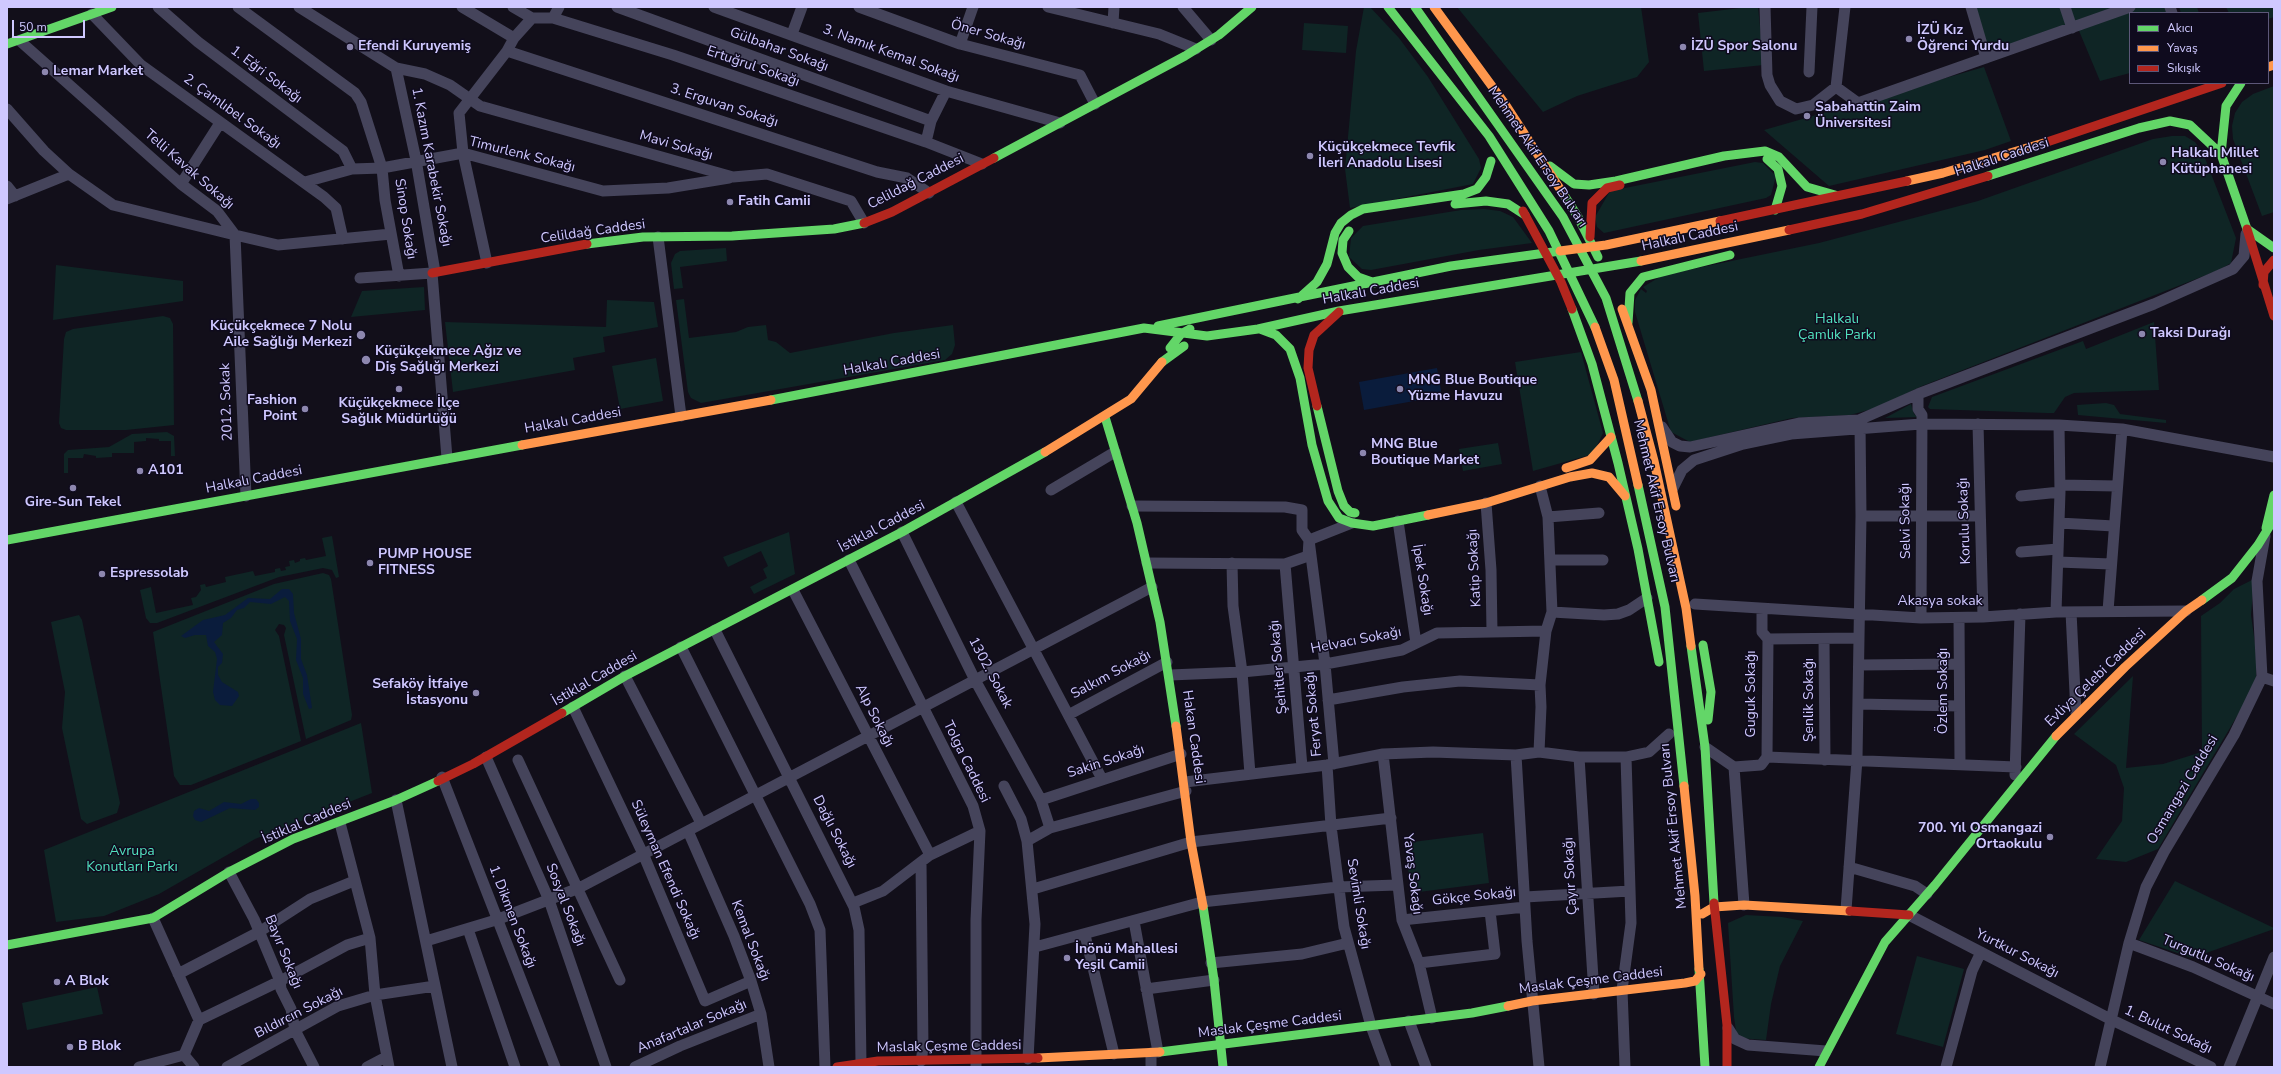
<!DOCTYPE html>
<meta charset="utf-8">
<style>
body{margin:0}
#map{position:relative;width:2281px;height:1074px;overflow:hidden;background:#120f1a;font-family:"Nunito Sans",sans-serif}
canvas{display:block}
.frame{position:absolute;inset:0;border:8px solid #cfc8ff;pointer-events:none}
.legend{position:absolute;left:2129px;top:12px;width:140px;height:72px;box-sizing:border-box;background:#0f0b1e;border:1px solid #5c5778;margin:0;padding:5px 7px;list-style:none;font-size:12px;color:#cfc8ff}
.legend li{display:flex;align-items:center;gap:8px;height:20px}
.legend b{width:20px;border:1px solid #5c5778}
.scale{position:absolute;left:12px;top:20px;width:73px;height:18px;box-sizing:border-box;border:2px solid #cfc8ff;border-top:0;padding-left:5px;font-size:12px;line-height:14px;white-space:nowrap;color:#cfc8ff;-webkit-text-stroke:3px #0f0b1e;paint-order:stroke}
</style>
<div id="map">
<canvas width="2281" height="1074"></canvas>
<div class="frame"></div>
<ul class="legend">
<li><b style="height:5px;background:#63d668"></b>Akıcı</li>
<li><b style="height:5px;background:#ff974d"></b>Yavaş</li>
<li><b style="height:5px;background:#b3261e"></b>Sıkışık</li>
</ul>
<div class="scale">50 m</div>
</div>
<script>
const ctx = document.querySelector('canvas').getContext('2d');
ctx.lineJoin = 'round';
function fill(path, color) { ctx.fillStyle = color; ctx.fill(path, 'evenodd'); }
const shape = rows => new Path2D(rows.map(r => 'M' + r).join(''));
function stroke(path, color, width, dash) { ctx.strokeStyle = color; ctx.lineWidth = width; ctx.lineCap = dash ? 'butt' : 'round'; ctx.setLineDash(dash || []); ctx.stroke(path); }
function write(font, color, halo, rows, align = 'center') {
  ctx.font = font + ' "Nunito Sans",sans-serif'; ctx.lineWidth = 3; ctx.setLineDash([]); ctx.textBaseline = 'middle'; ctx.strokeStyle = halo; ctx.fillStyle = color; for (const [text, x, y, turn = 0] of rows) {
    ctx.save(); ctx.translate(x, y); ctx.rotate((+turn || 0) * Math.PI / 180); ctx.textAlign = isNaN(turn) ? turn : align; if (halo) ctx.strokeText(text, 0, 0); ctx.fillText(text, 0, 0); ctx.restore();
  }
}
const green = shape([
 [1364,7,1370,7,1399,38,1428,77,1479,159,1481,168,1473,184,1350,208,1345,169,1356,51],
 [1457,7,1641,7,1649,62,1637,77,1577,96,1543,112],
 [1749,7,1758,7,1764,65,1704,71,1698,13],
 [1971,7,2170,7,2172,13,2130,13,2130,73,2100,81,2077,26,1986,58],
 [2179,7,2197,7,2199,13,2181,13],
 [2226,7,2274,7,2274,17,2268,19,2268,13,2229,13],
 [1304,23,1348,26,1346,53,1302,50],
 [1984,67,2011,141,1985,150,1829,186,1764,130],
 [2274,86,2274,212,2262,216,2233,139,2232,126,2235,113,2242,102,2253,94],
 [2172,136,2185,136,2195,142,2203,153,2236,238,2231,263,2219,270,1922,386,1876,408,1850,415,1792,418,1690,442,1671,432,1635,312,1635,300,1641,289,1646,293,1647,291,1643,287,1663,275,1819,243,1978,201,2153,139],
 [1755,162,1763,163,1776,176,1771,195,1766,198,1604,233,1597,227,1595,217,1610,191],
 [1484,209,1500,211,1513,217,1532,243,1479,250,1371,270,1362,269,1349,257,1351,238,1363,226,1461,210],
 [726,248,727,261,680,267,683,288,674,289,671,263,675,254,680,251],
 [56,265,183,281,183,301,53,320],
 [424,287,425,310,351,317,362,291],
 [684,299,689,338,736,332,748,327,766,325,768,340,776,342,790,353,894,333,953,325,955,345,952,354,945,360,701,403,691,398,688,392,676,300],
 [607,300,654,302,658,327,603,337,605,352,573,358,575,370,453,392,445,322,606,327],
 [163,316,170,318,173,324,174,425,126,430,66,430,61,428,59,423,64,339,66,332,73,329],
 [2154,322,2159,390,2074,393,2065,397,2054,413,2047,413,1930,409,1928,407,1932,397,2083,341,2086,349],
 [1581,352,1603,433,1593,454,1533,471,1515,362],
 [656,358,663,401,620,409,612,366],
 [2106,403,2114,405,2120,414,2166,420,2166,423,2078,415,2077,405],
 [1911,404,1914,414,1918,417,1885,418],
 [167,432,174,436,175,456,171,456,171,441,159,441,159,439,146,438,146,441,134,442,134,453,112,453,112,457,96,458,96,456,84,454,83,458,68,458,68,473,64,473,64,454,68,450,109,447,132,434],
 [1498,443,1502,464,1463,471,1459,449],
 [789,532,795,574,754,594,750,587,767,578,763,569,768,566,761,551,728,567,723,557],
 [332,536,339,577,336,578,332,570,323,568,279,577,157,623,150,623,146,618,140,590,151,587,156,613,193,605,191,598,196,597,201,590,200,585,205,584,206,587,226,582,225,577,253,571,255,576,275,572,275,569,280,568,281,571,286,570,285,567,290,566,289,561,294,560,295,563,300,561,300,559,305,558,306,560,326,556,322,538],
 [323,573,329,575,331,579,352,715,351,720,306,739,284,635,286,628,284,625,279,624,275,630,279,636,301,741,191,785,180,785,174,776,153,632,274,584],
 [2254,579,2251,615,2257,658,2256,679,2246,701,2158,849,2126,862,2096,859,2122,821,2124,788,2116,765,2074,734,2133,676,2126,768,2163,764,2202,752,2201,616,2220,603,2234,589],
 [79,615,82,620,120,803,117,813,87,824,81,819,62,728,65,692,51,622],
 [361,723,372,793,255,839,159,894,104,916,56,922,44,850],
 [1483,833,1489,883,1411,893,1405,843],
 [2175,881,2274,928,2274,929,2192,958,2139,940],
 [1746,915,1782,917,1803,921,1780,966,1771,1004,1766,1040,1737,1038,1734,1017,1728,923],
 [1917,956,1964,969,1943,1047,1896,1034],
 [97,987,103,1014,27,1030,22,1003]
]);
const water = shape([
 [1437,368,1442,396,1364,410,1359,382],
 [282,589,289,589,293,594,294,613,301,639,301,659,307,675,312,708,309,709,303,694,303,678,296,660,297,639,290,621,289,601,285,597,271,604,250,602,244,608,237,610,231,618,223,623,222,635,214,642,223,654,222,663,218,667,218,675,222,682,238,692,239,696,232,706,220,705,215,700,213,692,217,659,215,652,208,646,206,635,195,635,185,638,181,636,203,620,225,615,248,598,270,599],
 [251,799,256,799,259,803,259,807,255,810,230,808,201,822,195,820,193,816,194,811,199,808,209,811,224,802,241,804]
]);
const street = shape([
 [158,7,198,42,343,151,352,169],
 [238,7,355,93,361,102,382,168,385,200,399,276],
 [299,7,396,68,425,74,450,85,480,106,733,177,767,174,851,201,864,223],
 [462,7,514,38],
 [513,7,532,18,553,18,673,55,926,142,982,164],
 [617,7,931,121],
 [714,7,946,91,1060,123],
 [859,7,960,44,1080,75,1095,104],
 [1048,7,1159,34,1196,49],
 [1183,7,1211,40],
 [1765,7,1767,75,1770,85,1780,101,1796,109,1813,105,1836,87,1845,7],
 [1971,7,1986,58],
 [2065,7,2072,28],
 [2170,7,2172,13],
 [92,14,141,65,324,197,336,208,343,239],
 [553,18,559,7],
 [1113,23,1114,7],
 [792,34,802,7],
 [20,41,181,184,217,211,235,235,278,245,391,234],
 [960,44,973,7],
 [507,51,877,172,907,178,929,193],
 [396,68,416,160,435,272],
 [1809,72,1812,7],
 [1836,87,1858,103,2130,7],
 [7,109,44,151,69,174,113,205,235,235,246,496],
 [926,142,931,121,946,91],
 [305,182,352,169,382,168,463,153,603,191,668,188,729,178],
 [181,184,220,123],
 [7,186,15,196],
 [7,199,69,174],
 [658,237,681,416],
 [487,263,463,153,459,113,507,51,514,38,532,18],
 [360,278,432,273,447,458],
 [1918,394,1918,409,1922,415,1921,618],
 [1978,424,1983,617],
 [1662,427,1672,442,1680,446,1690,447,1799,423,1859,420,1918,394,2154,304,2233,269,2244,256,2246,234],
 [2060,485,2117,486],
 [1673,488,1682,470,1694,460,1743,444,1791,434,1921,424,2059,425,2122,429,2274,457],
 [1051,490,1115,452],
 [2021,496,2060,492],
 [956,502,1102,779],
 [1486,503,1491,570,1492,632],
 [1132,506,1285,507,1302,510,1302,530,1309,540,1308,556,1285,564,1147,563],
 [1861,516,1980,516],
 [1548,517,1599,513],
 [1398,521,1416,643],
 [2059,523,2114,526],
 [902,532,975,680,1041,800,1050,828],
 [2021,552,2058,549],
 [849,560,973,806,980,831,976,920,976,1066],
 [1550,560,1603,560],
 [2058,562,2111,564],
 [1232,563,1233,606,1242,672,1250,774],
 [1285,564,1302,767],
 [793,590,930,855],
 [1695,604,1921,618,1983,617,2056,612,2186,611],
 [1762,610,1762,632,1768,639,1767,757],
 [2108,611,2122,429],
 [1552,612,1604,615,1618,614,1629,610,1647,598],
 [2056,612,2060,492,2059,425],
 [2071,612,2076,713],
 [1959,618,1960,764],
 [715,630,854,907,859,930,861,1063],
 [1768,639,1859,638],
 [1824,639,1825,760],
 [681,647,810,904,820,930,825,1067],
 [1859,665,1959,664],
 [1170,675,1242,672,1325,664,1402,650,1437,633,1546,631],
 [625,676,701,823],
 [2262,677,2274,681],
 [1328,700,1403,687,1460,681,1540,685],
 [1858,704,1959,706],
 [573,707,644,856,705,1001,751,981],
 [1070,714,1167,662],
 [1705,747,1734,767,1761,765,1767,757,2016,767],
 [1539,752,1541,707,1540,685,1546,631,1552,612,1548,517,1540,486],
 [1383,754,1402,920,1419,963,1432,1018],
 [1516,755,1527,941,1539,1067],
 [486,757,549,900,606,1067],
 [1579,757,1594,994],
 [518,760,620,980],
 [1334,764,1325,664,1309,540,1352,523],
 [1327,765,1331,826,1344,927,1371,1026,1386,1067],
 [1734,767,1744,905],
 [2015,775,2020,614],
 [442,777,555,1067],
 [1185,782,1327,765,1383,754,1433,752,1516,755,1539,752,1579,757,1626,757,1649,752,1669,734],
 [1004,786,1021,819,1027,841],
 [396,800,452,1067],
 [1041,800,1181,754],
 [340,823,370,938,375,995,389,1067],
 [688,831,734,936,751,981,761,1014,769,1067],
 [1849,867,1915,886,1927,894],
 [229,872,254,919,280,981,281,989,291,1009,295,1030,314,1067],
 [1033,889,1191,842,1391,818],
 [1525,897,1630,891],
 [853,903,883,891,930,855,980,831],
 [1846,910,1857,759,1861,516,1860,423],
 [1909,915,2112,1020,2211,1067],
 [153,918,199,1020,184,1055,194,1067],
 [1402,920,1525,907],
 [1134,921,1158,1052],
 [468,929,515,1067],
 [1085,935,1114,1054],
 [426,941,496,920,579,888,1152,587],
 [2129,943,2193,967,2274,1004],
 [1035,947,1202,902,1338,887,1397,885],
 [1211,963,1302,954,1348,943],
 [1419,963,1495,954,1490,911],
 [178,974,259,932,310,899,354,881],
 [1146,989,1214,980],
 [199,1020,280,981,347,945,370,938],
 [1409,1021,1426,1067],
 [1728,1028,1735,1039,1748,1045,1826,1051],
 [1151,1053,1151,1067],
 [1028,1059,1035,924,1027,841,1050,828,1186,791],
 [921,1061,923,1049,921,862],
 [139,1067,184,1055],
 [227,1067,338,1006,375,995,435,986],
 [367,1067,386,1057],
 [635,1067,680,1046,761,1014],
 [1625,1067,1622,990,1631,923,1626,757],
 [1946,1067,1972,971,1981,952],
 [2100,1067,2129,943,2146,887,2164,852,2234,735,2262,677,2257,581,2265,536],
 [2229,1067,2274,957]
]);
const fast = shape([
 [1388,7,1489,136,1549,231,1595,327],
 [1415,7,1563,217,1606,298,1638,401],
 [7,44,112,7],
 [2241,83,2226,106,2221,154,2247,229,2274,248],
 [994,158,1185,56,1219,35,1252,7],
 [1767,159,1778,169,1782,186,1775,210],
 [1550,166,1574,184,1589,185,1616,181,1724,156,1765,151,1779,157,1807,187,1835,195],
 [1988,176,2139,128,2170,121,2190,125,2221,154],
 [1564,195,1578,217,1598,257],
 [1455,204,1486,201,1508,204,1525,215],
 [1349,231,1343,240,1342,253,1348,267,1358,277,1375,283],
 [587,244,643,237,732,236,834,229,864,223],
 [1298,299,1317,282,1327,264,1335,233,1341,223,1351,215,1363,209,1464,194,1477,189,1486,177,1491,161],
 [1572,309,1592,364,1618,463,1638,549,1659,662],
 [1628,323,1630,293,1643,277,1730,255],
 [1158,326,1451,266,1560,251],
 [1144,328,1207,336,1258,329,1339,311,1641,261],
 [1260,329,1276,335,1290,349,1300,378,1312,445,1328,501,1339,518,1352,523,1373,526,1428,515],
 [1170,348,1181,334,1190,329],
 [1162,362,1184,346],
 [771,400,1144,328],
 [1317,406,1338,491,1344,506,1350,512,1355,513],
 [1105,417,1137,523,1160,622,1176,726],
 [1638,485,1665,607,1684,786],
 [2266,528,2274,495],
 [7,540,522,445],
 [2202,600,2232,578,2258,545,2274,519],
 [1703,645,1711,692,1708,720],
 [1691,646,1705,747,1714,903],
 [562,713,625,676,902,532,1045,452],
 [1203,906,1214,980,1223,1067],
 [7,945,153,918,229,872,293,839,396,800,438,781],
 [1699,969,1705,1067],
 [1160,1052,1472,1013,1508,1006],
 [1819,1067,1885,942,1935,885,2056,736]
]);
const slow = shape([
 [1434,7,1505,104,1564,195],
 [2268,67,2274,65],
 [1907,181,1943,173,2047,142],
 [1560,251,1606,245,1720,221],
 [1641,261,1789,230],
 [1622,309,1651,390,1676,506],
 [1595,327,1614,380,1638,485],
 [1638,401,1654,461,1686,608,1691,646],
 [522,445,771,400],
 [1045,452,1131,399,1162,362],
 [1566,468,1590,460,1611,437],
 [1428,515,1486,503,1570,477,1592,473,1609,477,1625,496],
 [1176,726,1191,842,1203,906],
 [2056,736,2125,667,2186,611,2202,600],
 [1684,786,1695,896,1699,969],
 [1702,914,1714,907,1744,905,1850,911],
 [1508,1006,1532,1001,1685,983,1695,981,1701,974],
 [1038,1058,1160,1052]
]);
const jam = shape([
 [2047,142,2222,83],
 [1523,211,1561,282,1572,309],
 [1720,221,1907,181],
 [864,223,892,212,994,158],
 [2247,229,2274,316],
 [1789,230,1862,214,1988,176],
 [1590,237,1592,203,1607,188,1620,185],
 [432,273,587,244],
 [2263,285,2264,272,2274,260],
 [1317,406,1308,368,1309,350,1314,335,1339,312],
 [438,781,473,764,562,713],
 [1714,903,1727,1025,1727,1067],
 [1850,911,1909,915],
 [837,1067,878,1061,1038,1058]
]);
const markers = [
 [1909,39,4,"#8d87af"],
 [350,47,4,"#8d87af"],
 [1683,47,4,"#8d87af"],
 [45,72,4,"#8d87af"],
 [1807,116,4,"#8d87af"],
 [1310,156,4,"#8d87af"],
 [2163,162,4,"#8d87af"],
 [730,202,4,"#8d87af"],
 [2142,334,4,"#8d87af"],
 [361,335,5,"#8d87af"],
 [366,360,5,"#8d87af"],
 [399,389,4,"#8d87af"],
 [1400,389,4,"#8d87af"],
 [305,409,4,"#8d87af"],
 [1363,453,4,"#8d87af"],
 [140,471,4,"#8d87af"],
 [73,488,4,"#8d87af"],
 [370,563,4,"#8d87af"],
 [102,574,4,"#8d87af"],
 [476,693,4,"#8d87af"],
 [2050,837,4,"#8d87af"],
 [1067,958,4,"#8d87af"],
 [57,982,4,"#8d87af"],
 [70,1047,4,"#8d87af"]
];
const poiNames = [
 ["İZÜ Kız",1917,31],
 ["Öğrenci Yurdu",1917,47],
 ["Efendi Kuruyemiş",358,47],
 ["İZÜ Spor Salonu",1691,47],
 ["Lemar Market",53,72],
 ["Sabahattin Zaim",1815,108],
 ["Üniversitesi",1815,124],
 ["Küçükçekmece Tevfik",1318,148],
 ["İleri Anadolu Lisesi",1318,164],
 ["Halkalı Millet",2171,154],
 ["Kütüphanesi",2171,170],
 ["Fatih Camii",738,202],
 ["Küçükçekmece 7 Nolu",352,327,"right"],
 ["Aile Sağlığı Merkezi",352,343,"right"],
 ["Taksi Durağı",2150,334],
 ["Küçükçekmece Ağız ve",375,352],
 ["Diş Sağlığı Merkezi",375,368],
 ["MNG Blue Boutique",1408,381],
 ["Yüzme Havuzu",1408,397],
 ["Fashion",297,401,"right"],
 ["Point",297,417,"right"],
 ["Küçükçekmece İlçe",399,404,"center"],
 ["Sağlık Müdürlüğü",399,420,"center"],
 ["MNG Blue",1371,445],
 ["Boutique Market",1371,461],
 ["A101",148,471],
 ["Gire-Sun Tekel",73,503,"center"],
 ["PUMP HOUSE",378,555],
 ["FITNESS",378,571],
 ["Espressolab",110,574],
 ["Sefaköy İtfaiye",468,685,"right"],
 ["İstasyonu",468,701,"right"],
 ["700. Yıl Osmangazi",2042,829,"right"],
 ["Ortaokulu",2042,845,"right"],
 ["İnönü Mahallesi",1075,950],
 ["Yeşil Camii",1075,966],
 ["A Blok",65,982],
 ["B Blok",78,1047]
];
const streetNames = [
 ["Öner Sokağı",988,35,16],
 ["Gülbahar Sokağı",779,50,20],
 ["3. Namık Kemal Sokağı",891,54,20],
 ["Ertuğrul Sokağı",753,67,19],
 ["1. Eğri Sokağı",266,75,37],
 ["3. Erguvan Sokağı",724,106,18],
 ["2. Çamlıbel Sokağı",232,112,36],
 ["Mavi Sokağı",676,146,16],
 ["Timurlenk Sokağı",522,155,14],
 ["Mehmet Akif Ersoy Bulvarı",1537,157,56],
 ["Halkalı Caddesi",2002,158,-18],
 ["1. Kazım Karabekir Sokağı",431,167,79],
 ["Telli Kavak Sokağı",189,170,41],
 ["Celildağ Caddesi",916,182,-27],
 ["Sinop Sokağı",405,219,81],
 ["Celildağ Caddesi",593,232,-8],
 ["Halkalı Caddesi",1690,237,-12],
 ["Halkalı Caddesi",1371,292,-10],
 ["Halkalı Caddesi",892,363,-10],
 ["2012. Sokak",227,402,-92],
 ["Halkalı Caddesi",573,421,-10],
 ["Halkalı Caddesi",254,480,-11],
 ["Mehmet Akif Ersoy Bulvarı",1656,501,77],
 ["Selvi Sokağı",1906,521,-91],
 ["Korulu Sokağı",1965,521,-92],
 ["İstiklal Caddesi",882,527,-28],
 ["Katip Sokağı",1475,568,-93],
 ["İpek Sokağı",1422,580,81],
 ["Akasya sokak",1940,602],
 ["Helvacı Sokağı",1356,641,-11],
 ["Şehitler Sokağı",1279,667,-95],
 ["1302. Sokak",990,673,62],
 ["Salkım Sokağı",1111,675,-28],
 ["Evliya Çelebi Caddesi",2096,678,-44],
 ["İstiklal Caddesi",595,679,-30],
 ["Özlem Sokağı",1944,691,-90],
 ["Guguk Sokağı",1752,694,-90],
 ["Şenlik Sokağı",1810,700,-90],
 ["Feryat Sokağı",1314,714,-95],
 ["Alp Sokağı",874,716,63],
 ["Hakan Caddesi",1193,737,82],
 ["Tolga Caddesi",966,762,64],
 ["Sakin Sokağı",1106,762,-18],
 ["Osmangazi Caddesi",2183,790,-59],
 ["İstiklal Caddesi",307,822,-23],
 ["Mehmet Akif Ersoy Bulvarı",1674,826,-96],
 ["Dağlı Sokağı",834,832,63],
 ["Süleyman Efendi Sokağı",665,870,66],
 ["Yavaş Sokağı",1412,874,83],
 ["Çayır Sokağı",1571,876,-93],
 ["Gökçe Sokağı",1474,897,-6],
 ["Sevimli Sokağı",1358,904,81],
 ["Sosyal Sokağı",565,905,69],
 ["1. Dikmen Sokağı",512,917,69],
 ["Kemal Sokağı",750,941,69],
 ["Bayır Sokağı",283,952,68],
 ["Yurtkur Sokağı",2017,954,27],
 ["Turgutlu Sokağı",2208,959,23],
 ["Maslak Çeşme Caddesi",1591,981,-7],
 ["Bıldırcın Sokağı",299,1013,-27],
 ["Maslak Çeşme Caddesi",1270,1025,-7],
 ["Anafartalar Sokağı",692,1027,-23],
 ["1. Bulut Sokağı",2168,1030,25],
 ["Maslak Çeşme Caddesi",949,1047,-1]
];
const parkNames = [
 ["Halkalı",1837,320],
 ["Çamlık Parkı",1837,336],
 ["Avrupa",132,852],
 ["Konutları Parkı",132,868]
];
fill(green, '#0f2525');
fill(water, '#0a1c3c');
stroke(street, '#45445b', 11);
stroke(fast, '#63d668', 9);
stroke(slow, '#ff974d', 9);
stroke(jam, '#b3261e', 9);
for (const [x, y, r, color] of markers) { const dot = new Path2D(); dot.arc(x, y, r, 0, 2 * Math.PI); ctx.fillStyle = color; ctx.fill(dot); stroke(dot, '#0f0b1e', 1.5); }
write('bold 14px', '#cfc8ff', '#0f0b1e', poiNames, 'left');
write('14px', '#cfc8ff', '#0f0b1e', streetNames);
write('14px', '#52e1be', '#0f0b1e', parkNames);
</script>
